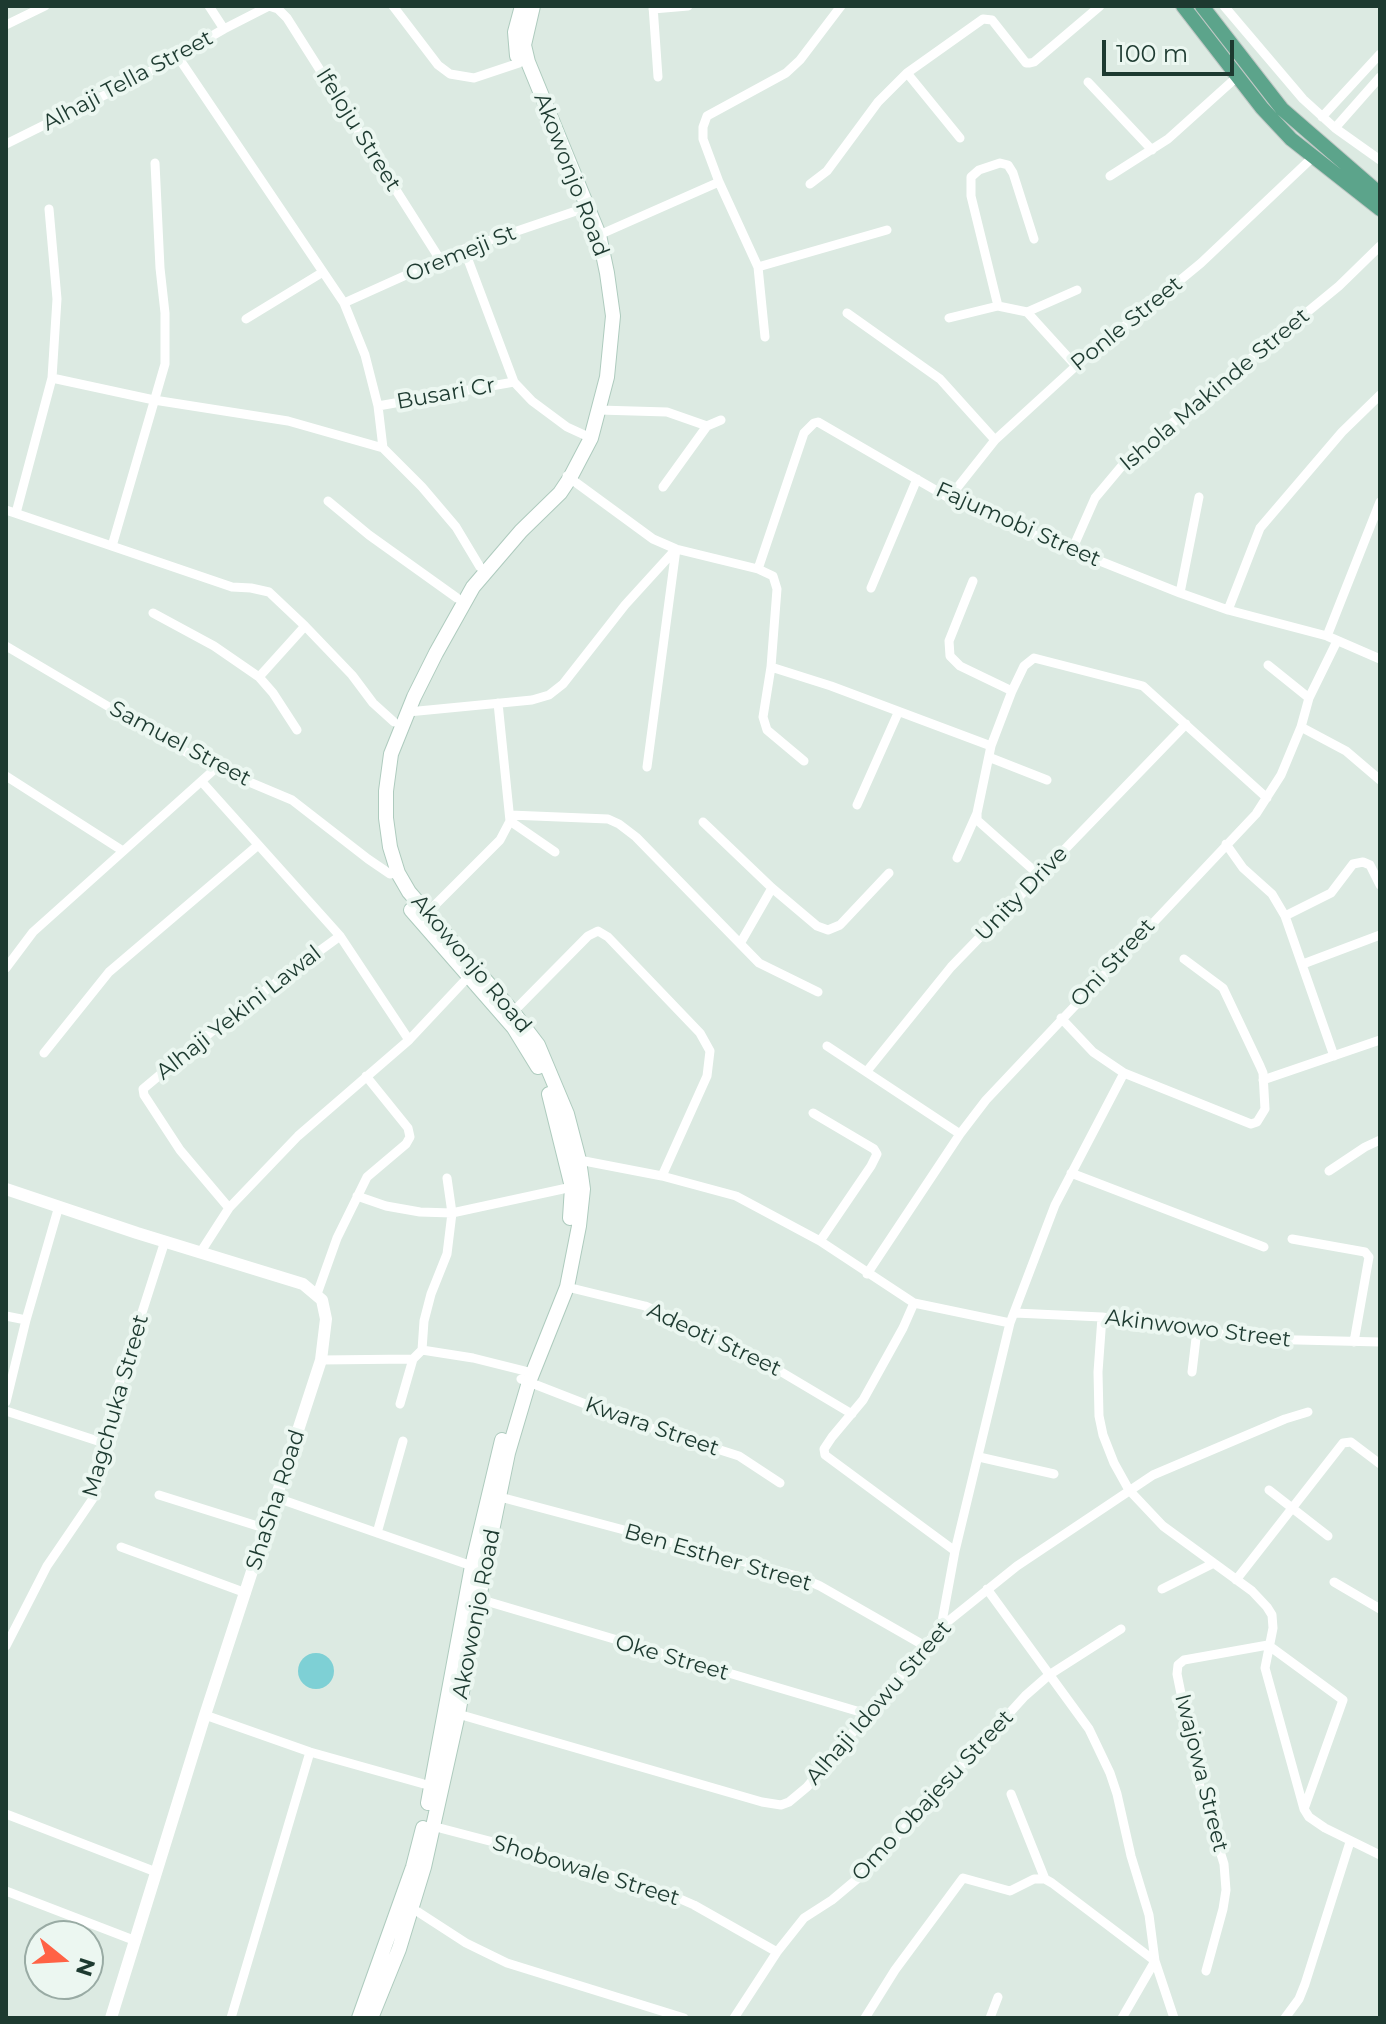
<!DOCTYPE html>
<style>
body{margin:0}
#map{position:relative;width:1386px;height:2024px;overflow:hidden;background:#dceae2;font-family:Montserrat,sans-serif}
canvas{display:block}
.frame{position:absolute;inset:0;border:8px solid #1d3a30;pointer-events:none}
.north{position:absolute;left:24px;top:1920px;width:80px;height:80px;box-sizing:border-box;background:#ecf7f1;border:2px solid #99aba4;border-radius:50%;rotate:108deg;font-size:22px;font-weight:700;line-height:32px;text-align:center;color:#1d3a30}
.north::after{content:'';display:block;margin:auto;width:28px;height:36px;background:#ff6245;clip-path:polygon(50% 0,100% 100%,50% 72%,0 100%)}
.scale{position:absolute;left:1102px;top:40px;width:132px;height:36px;box-sizing:border-box;border:4px solid #1d3a30;border-top:0;padding-left:10px;font-size:24px;line-height:28px;white-space:nowrap;color:#1d3a30;-webkit-text-stroke:6px #ecf7f1;paint-order:stroke}
</style>
<div id="map">
<canvas width="1386" height="2024"></canvas>
<div class="frame"></div>
<div class="north">N</div>
<div class="scale">100 m</div>
</div>
<script>
const ctx = document.querySelector('canvas').getContext('2d');
ctx.lineJoin = 'round';
function fill(path, color) { ctx.fillStyle = color; ctx.fill(path, 'evenodd'); }
const shape = rows => new Path2D(rows.map(r => 'M' + r).join(''));
function stroke(path, color, width, dash) { ctx.strokeStyle = color; ctx.lineWidth = width; ctx.lineCap = dash ? 'butt' : 'round'; ctx.setLineDash(dash || []); ctx.stroke(path); }
function write(font, color, halo, rows, align = 'center') {
  ctx.font = font + ' Montserrat,sans-serif'; ctx.lineWidth = 8; ctx.setLineDash([]); ctx.textBaseline = 'middle'; ctx.strokeStyle = halo; ctx.fillStyle = color; for (const [text, x, y, turn = 0] of rows) {
    ctx.save(); ctx.translate(x, y); ctx.rotate((+turn || 0) * Math.PI / 180); ctx.textAlign = isNaN(turn) ? turn : align; if (halo) ctx.strokeText(text, 0, 0); ctx.fillText(text, 0, 0); ctx.restore();
  }
}
const water = shape([
 '298 1671a18 18 0 1 1 36 0a18 18 0 1 1-36 0Z'
]);
const minor = shape([
 [269,6,278,9,287,18,441,261],
 [393,6,438,65,450,74,474,78,519,63],
 [653,6,658,77],
 [1224,6,1303,99,1335,128,1380,160],
 [653,9,688,6],
 [6,25,45,6],
 [224,29,269,6],
 [178,57,344,303,365,355,378,406,383,448],
 [907,73,960,138],
 [1088,82,1152,150],
 [1322,117,1380,54],
 [1335,128,1380,77],
 [6,144,137,79,224,29,209,6],
 [1110,176,1168,139,1238,76],
 [810,184,827,171,878,102,907,73,983,19,992,20,1026,63,1030,63,1034,62,1100,6],
 [599,235,719,182],
 [464,249,514,382],
 [758,267,887,230],
 [344,303,464,249,579,210],
 [998,306,971,196,971,177,979,170,1000,163,1008,165,1013,173,1034,239],
 [1027,312,1076,366],
 [847,313,940,379,995,440],
 [949,318,998,306,1027,312,1077,290],
 [246,319,323,272],
 [765,337,758,267,719,182,703,139,703,127,707,116,786,73,800,60,841,6],
 [52,378,154,400,288,421,383,448,422,487,456,527,480,567],
 [378,406,514,382,532,401,567,427,591,438],
 [599,410,667,412,707,426],
 [567,476,653,539,676,549,758,569,773,576,777,589,771,667,763,717,767,730,804,761],
 [663,487,707,426,721,420],
 [949,498,995,440,1076,366,1201,263,1313,157],
 [328,501,369,535,457,598],
 [6,510,232,587,251,588,269,592,305,626,352,675,373,703,394,722],
 [16,513,52,378,57,299,49,209],
 [112,546,165,364,165,313,160,268,155,163],
 [1072,550,1095,498,1126,461,1339,286,1380,246],
 [758,569,804,433,814,423,818,422,949,498,997,520,1180,593,1228,610,1327,636,1380,659],
 [973,581,949,641,950,656,960,666,1012,691],
 [871,588,917,479],
 [1180,593,1199,497],
 [1228,610,1260,528,1342,432,1380,395],
 [153,613,214,646,259,677,273,693,297,730],
 [1327,636,1380,502],
 [6,646,175,746,216,768,292,800,368,859,390,874,398,873],
 [1268,665,1309,698],
 [771,667,831,686,991,746],
 [259,677,305,626],
 [408,712,532,700,549,695,563,684,625,605,676,549],
 [1301,727,1346,751,1380,780],
 [991,758,1047,780],
 [647,767,676,549],
 [6,776,123,851],
 [202,782,340,936,409,1040],
 [857,805,898,713],
 [977,813,977,820,1040,876],
 [510,815,608,819,619,824,636,837,759,963,818,992],
 [510,821,555,852],
 [703,822,772,888,817,926,828,930,840,925,889,873],
 [1226,844,1243,868,1272,894,1285,916,1334,1056],
 [957,858,977,813,991,746,1012,691,1024,666,1034,658,1143,686,1267,798],
 [426,914,500,840,510,821,498,703],
 [1285,916,1331,893,1353,864,1363,862,1370,865,1380,885],
 [741,942,772,888],
 [1303,964,1380,935],
 [6,968,33,932,216,768],
 [513,1012,588,936,598,931,608,937,700,1033,710,1051,707,1076,662,1176],
 [1061,1018,1093,1052,1124,1073,1251,1124,1257,1122,1265,1109,1263,1073,1260,1066,1223,988,1184,959],
 [827,1046,960,1134],
 [44,1053,109,972,257,846],
 [867,1071,951,967,1186,724],
 [1263,1080,1380,1040],
 [813,1113,874,1149,877,1154,871,1166,820,1241],
 [579,1160,662,1176,736,1196,820,1241,914,1303,1010,1323],
 [1329,1171,1365,1147,1380,1140],
 [1071,1173,1264,1247],
 [357,1196,386,1206,420,1212,452,1213,572,1187],
 [229,1208,180,1150,144,1095,143,1089,229,1017,340,936],
 [1292,1239,1365,1252,1369,1257,1354,1342],
 [200,1253,229,1208,298,1136,409,1040,470,975],
 [867,1274,960,1134,986,1100,1256,814,1281,775,1301,727,1309,698,1337,641],
 [567,1287,645,1306,684,1323,773,1367,852,1414],
 [317,1294,337,1238,367,1177,406,1144,410,1137,408,1128,366,1076],
 [914,1303,903,1328,863,1400,832,1437,824,1449,825,1455,955,1551],
 [1015,1313,1102,1317,1257,1339,1380,1342],
 [6,1316,26,1320],
 [1102,1317,1098,1372,1099,1416,1103,1435,1114,1463,1129,1490,1163,1526,1252,1591,1267,1607,1272,1615,1273,1628,1265,1668,1304,1809,1309,1817,1325,1828,1380,1855],
 [422,1350,473,1358,533,1373],
 [321,1360,413,1359],
 [1192,1372,1197,1330],
 [521,1379,629,1421,739,1456,780,1483],
 [6,1402,26,1320,59,1206],
 [400,1404,413,1359,422,1350,424,1321,431,1294,447,1254,452,1213,447,1178],
 [6,1411,107,1444],
 [979,1457,1054,1474],
 [1269,1490,1328,1536],
 [159,1495,267,1529],
 [500,1497,797,1576,820,1586,925,1646],
 [277,1498,472,1566],
 [377,1533,403,1441],
 [121,1547,246,1593],
 [1236,1580,1343,1443,1351,1442,1380,1464],
 [1334,1582,1380,1609],
 [987,1589,1089,1729,1110,1773,1117,1794,1131,1856,1149,1915,1155,1961,1122,2018],
 [1162,1589,1212,1564],
 [479,1599,867,1714],
 [941,1627,955,1551,1010,1323,1055,1205,1124,1073],
 [1268,1645,1343,1700,1304,1809],
 [6,1646,47,1566,94,1497,105,1457,110,1412,165,1241],
 [458,1714,762,1802,781,1805,789,1802,807,1787,941,1627,1017,1566,1153,1475,1285,1419,1308,1412],
 [205,1715,310,1752,431,1786],
 [1011,1794,1045,1879],
 [6,1814,156,1872],
 [432,1826,562,1860,662,1891,694,1905,777,1952],
 [6,1891,136,1941],
 [412,1908,466,1943,507,1963,684,2018],
 [1206,1971,1223,1909,1226,1890,1224,1864,1200,1787,1177,1674,1178,1665,1184,1660,1268,1645],
 [231,2018,310,1752],
 [734,2018,777,1952,804,1918,832,1900,863,1874,1025,1696,1049,1675,1121,1629],
 [865,2018,895,1970,963,1878,1010,1891,1034,1879,1045,1879,1052,1883,1155,1961,1174,2018],
 [990,2018,998,1997],
 [1285,2018,1299,1999,1305,1984,1350,1842]
]);
const tertiary = shape([
 [6,1189,137,1233,303,1284,322,1300,326,1319,321,1360,205,1715,111,2018]
]);
const secondary = shape([
 [517,56,515,32,522,6],
 [411,910,514,1028,538,1067],
 [549,1094,572,1187,570,1218],
 [428,1803,472,1566,502,1440],
 [359,2018,413,1867,423,1828],
 [371,2018,399,1949,424,1867,458,1714,487,1555,508,1453,529,1382,567,1287,579,1226,583,1189,579,1160,567,1114,538,1045,513,1012,409,892,398,873,390,847,386,818,386,791,391,754,414,697,436,653,473,587,521,531,560,493,570,478,591,438,607,377,613,316,607,273,599,235,528,62,524,45,533,6]
]);
const primary = shape([
 [1183,6,1262,108,1291,139,1380,209],
 [1202,6,1282,109,1380,194]
]);
const streetNames = [
 ["Alhaji Tella Street",128,81,-28],
 ["Ifeloju Street",358,130,58],
 ["Akowonjo Road",571,175,69],
 ["Oremeji St",461,254,-22],
 ["Ponle Street",1127,324,-39],
 ["Ishola Makinde Street",1215,390,-40],
 ["Busari Cr",446,394,-10],
 ["Fajumobi Street",1018,525,24],
 ["Samuel Street",180,744,28],
 ["Unity Drive",1022,894,-46],
 ["Oni Street",1113,963,-47],
 ["Akowonjo Road",471,964,50],
 ["Alhaji Yekini Lawal",239,1013,-38],
 ["Akinwowo Street",1198,1329,7],
 ["Adeoti Street",714,1340,25],
 ["Magchuka Street",116,1406,-74],
 ["Kwara Street",652,1427,19],
 ["ShaSha Road",276,1500,-72],
 ["Ben Esther Street",718,1558,16],
 ["Akowonjo Road",477,1614,-79],
 ["Oke Street",672,1658,16],
 ["Alhaji Idowu Street",879,1703,-49],
 ["Iwajowa Street",1201,1773,76],
 ["Omo Obajesu Street",933,1796,-47],
 ["Shobowale Street",586,1871,17]
];
fill(water, '#7ed0d5');
stroke(secondary, '#aecbbe', 16);
stroke(primary, '#c0c8c5', 16);
stroke(minor, '#fff', 9);
stroke(tertiary, '#fff', 12);
stroke(secondary, '#fff', 14);
stroke(primary, '#5ca48b', 14);
write('22px', '#1d3a30', '#ecf7f1', streetNames);
</script>
